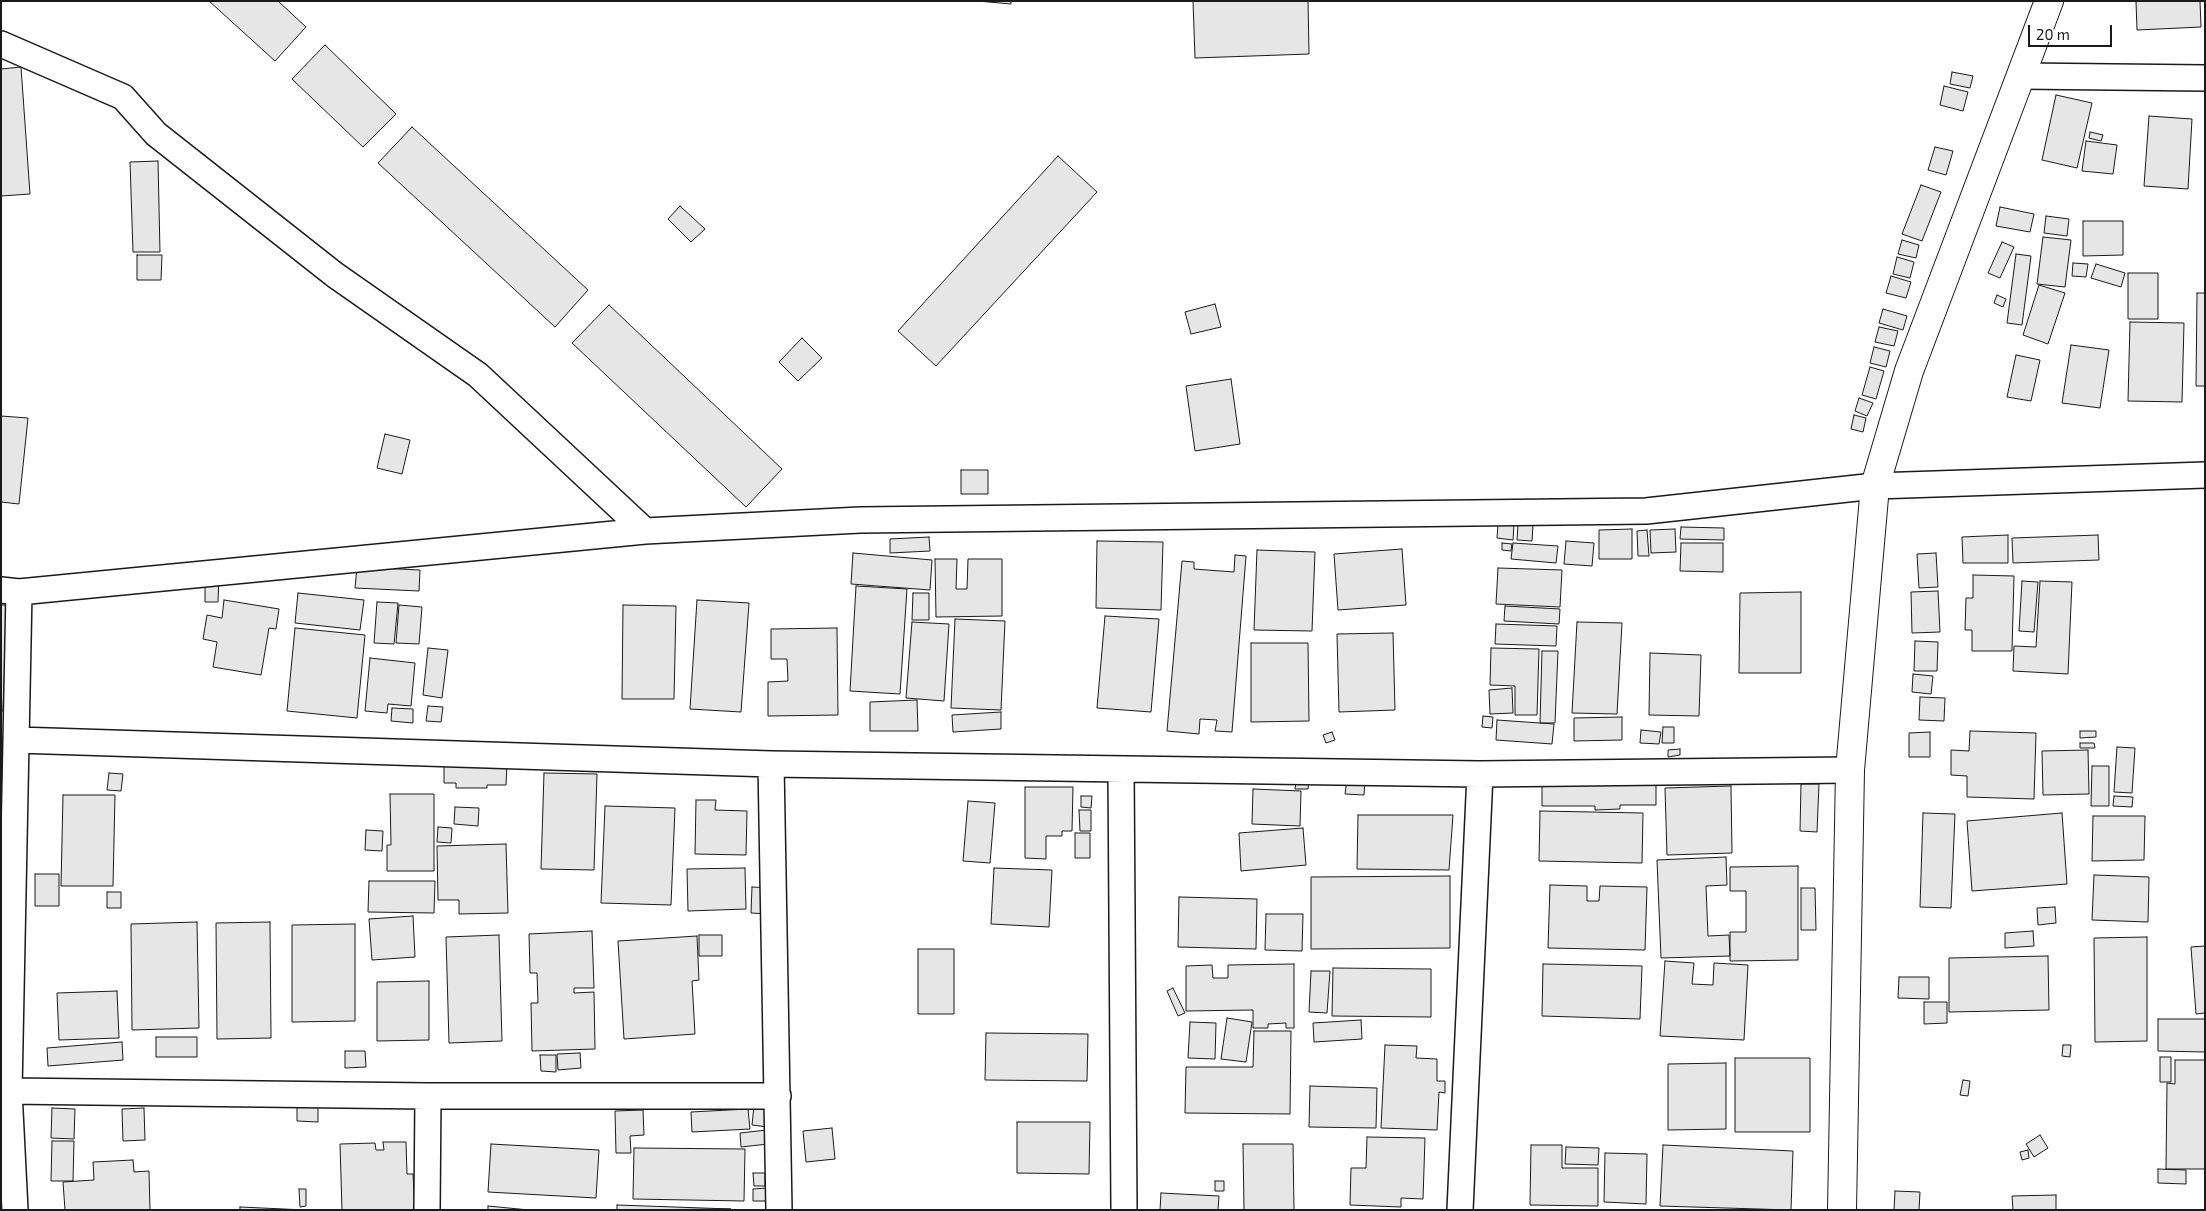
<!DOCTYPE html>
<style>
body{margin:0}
#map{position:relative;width:2206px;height:1211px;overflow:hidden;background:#fff;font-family:"Exo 2",sans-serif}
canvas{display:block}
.frame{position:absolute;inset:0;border:2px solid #1a1a1a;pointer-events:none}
.scale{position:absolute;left:2028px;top:25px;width:84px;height:22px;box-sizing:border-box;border:2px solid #1a1a1a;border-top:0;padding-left:6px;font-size:15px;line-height:18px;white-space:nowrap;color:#1a1a1a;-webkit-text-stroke:4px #fff;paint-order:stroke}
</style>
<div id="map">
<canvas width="2206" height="1211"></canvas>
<div class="frame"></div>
<div class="scale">20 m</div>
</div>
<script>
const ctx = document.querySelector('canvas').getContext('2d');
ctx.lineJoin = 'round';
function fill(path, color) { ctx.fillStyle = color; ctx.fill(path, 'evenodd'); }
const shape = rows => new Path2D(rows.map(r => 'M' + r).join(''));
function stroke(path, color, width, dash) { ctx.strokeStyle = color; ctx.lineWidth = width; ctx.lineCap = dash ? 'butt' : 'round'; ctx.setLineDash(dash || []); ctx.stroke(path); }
const building = shape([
 [209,1,278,1,306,27,275,61,209,1],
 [977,1,1011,1,1011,4,977,1],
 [1193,1,1308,1,1309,54,1195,58,1193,1],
 [2136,1,2200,1,2201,27,2137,30,2136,1],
 [325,45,396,114,363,147,292,79,325,45],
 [21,67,30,194,1,196,1,69,21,67],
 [1952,72,1973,76,1970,88,1950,84,1952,72],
 [1944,86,1968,92,1963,111,1940,105,1944,86],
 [2056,95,2092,103,2077,168,2042,160,2056,95],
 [2149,116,2192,119,2188,189,2144,186,2149,116],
 [412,127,588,290,555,327,378,163,412,127],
 [2090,132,2103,135,2101,141,2089,138,2090,132],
 [2086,141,2117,145,2113,174,2082,171,2086,141],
 [1935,147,1953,151,1946,175,1928,170,1935,147],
 [1058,156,1097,192,936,366,898,331,1058,156],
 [158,161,160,252,133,252,130,162,158,161],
 [1921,185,1941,192,1922,241,1902,234,1921,185],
 [680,206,705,229,691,242,668,219,680,206],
 [2000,207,2034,214,2030,232,1996,226,2000,207],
 [2046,216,2069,219,2067,236,2044,233,2046,216],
 [2083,221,2123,221,2123,255,2083,256,2083,221],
 [2043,237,2071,240,2065,287,2037,284,2043,237],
 [1902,240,1919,245,1916,258,1898,254,1902,240],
 [2002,242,2014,247,2000,278,1988,273,2002,242],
 [2016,254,2031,256,2022,325,2007,323,2016,254],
 [137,255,162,255,161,280,137,280,137,255],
 [1897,257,1914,262,1910,278,1893,274,1897,257],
 [2073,263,2088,264,2086,277,2072,276,2073,263],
 [2096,264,2125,273,2121,287,2091,278,2096,264],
 [2128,273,2158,273,2158,319,2128,319,2128,273],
 [1891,276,1911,282,1906,298,1886,293,1891,276],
 [2039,285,2065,293,2048,344,2023,335,2039,285],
 [2197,293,2205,293,2205,386,2196,386,2197,293],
 [1997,295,2006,299,2003,307,1994,303,1997,295],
 [1215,304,1221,327,1191,334,1185,312,1215,304],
 [609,305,782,469,746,507,572,343,609,305],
 [1883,309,1907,316,1903,330,1879,323,1883,309],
 [2130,322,2184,323,2182,402,2128,401,2130,322],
 [1879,327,1898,331,1894,346,1875,342,1879,327],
 [802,338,822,358,798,381,779,362,802,338],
 [2071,345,2109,350,2100,408,2062,403,2071,345],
 [1874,347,1890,351,1886,367,1870,363,1874,347],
 [2016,355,2040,360,2031,401,2007,397,2016,355],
 [1870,367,1884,371,1876,399,1862,395,1870,367],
 [1231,379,1240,444,1195,451,1186,386,1231,379],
 [1859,398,1873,403,1867,416,1855,411,1859,398],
 [1854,415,1866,418,1863,432,1851,429,1854,415],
 [1,416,28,418,19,504,1,502,1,416],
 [385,434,410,440,402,474,377,468,385,434],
 [961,470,988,470,988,494,961,494,961,470],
 [1498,524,1514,525,1513,540,1497,538,1498,524],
 [1518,524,1533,525,1532,541,1517,540,1518,524],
 [1681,527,1724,528,1724,540,1680,539,1681,527],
 [1632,529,1632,559,1599,559,1599,530,1632,529],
 [1675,529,1676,552,1651,553,1650,530,1675,529],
 [1647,530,1649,556,1638,556,1637,531,1647,530],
 [2008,535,2008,563,1963,563,1962,537,2008,535],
 [2098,535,2099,560,2013,563,2012,538,2098,535],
 [929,537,930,551,890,553,890,539,929,537],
 [1097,541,1163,542,1161,610,1096,608,1097,541],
 [1566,541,1594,543,1592,566,1564,564,1566,541],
 [1502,543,1512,544,1511,551,1502,550,1502,543],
 [1513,543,1558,546,1556,563,1511,559,1513,543],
 [1681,543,1723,543,1723,572,1680,571,1681,543],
 [1402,549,1406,605,1338,610,1334,554,1402,549],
 [1257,550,1315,552,1312,631,1254,630,1257,550],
 [853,553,932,560,930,590,851,584,853,553],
 [1936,553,1938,587,1919,588,1917,554,1936,553],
 [1235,555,1246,556,1232,732,1215,731,1217,720,1200,719,1199,734,1167,731,1182,561,1194,562,1194,569,1234,572,1235,555],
 [935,559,957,559,956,589,967,589,968,559,1002,559,1002,616,936,617,935,559],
 [357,567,420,570,419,591,355,588,357,567],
 [1498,568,1562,570,1560,607,1496,604,1498,568],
 [219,575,218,602,205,602,205,585,219,575],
 [1973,575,2014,576,2012,651,1972,651,1972,630,1965,630,1966,598,1973,598,1973,575],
 [2022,581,2038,582,2034,632,2019,631,2022,581],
 [2040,581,2072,582,2068,674,2013,671,2014,646,2036,647,2040,581],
 [856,586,907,589,900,694,850,691,856,586],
 [1938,591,1940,632,1912,633,1911,592,1938,591],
 [1801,592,1801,673,1739,673,1740,593,1801,592],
 [298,593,364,600,360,630,295,623,298,593],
 [913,593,929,593,929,620,912,620,913,593],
 [224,600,279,609,276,629,269,628,261,675,213,667,217,642,203,639,207,615,222,618,224,600],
 [697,600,749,603,741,712,690,709,697,600],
 [377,602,398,603,394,644,374,643,377,602],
 [1,605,7,605,3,711,1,711,1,605],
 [399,605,422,607,419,644,396,643,399,605],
 [623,605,676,606,674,699,622,699,623,605],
 [1505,606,1560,609,1559,624,1504,621,1505,606],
 [1105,616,1159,619,1151,712,1097,708,1105,616],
 [955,619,1005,621,1001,710,951,708,955,619],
 [912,622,949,624,944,701,906,698,912,622],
 [1577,622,1622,623,1617,714,1572,713,1577,622],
 [1496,624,1557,626,1556,646,1495,644,1496,624],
 [295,628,365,635,357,718,287,711,295,628],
 [837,628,838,715,768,716,768,682,788,681,787,659,771,659,771,629,837,628],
 [1393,633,1395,710,1339,712,1337,634,1393,633],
 [1915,641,1938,642,1937,671,1914,671,1915,641],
 [1251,643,1308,643,1309,721,1251,722,1251,643],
 [428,648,448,650,442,698,423,695,428,648],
 [1491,648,1539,649,1537,715,1515,715,1515,686,1490,685,1491,648],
 [1542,651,1558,651,1555,723,1540,723,1542,651],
 [1650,653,1701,655,1699,716,1649,715,1650,653],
 [370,658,415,663,411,706,388,704,387,713,365,711,370,658],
 [1913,674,1933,676,1931,694,1912,692,1913,674],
 [1512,688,1513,713,1490,714,1489,690,1512,688],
 [1920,697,1945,698,1944,721,1919,720,1920,697],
 [917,700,918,731,870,731,870,702,917,700],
 [428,706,443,707,441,722,426,721,428,706],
 [392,708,413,709,413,723,391,721,392,708],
 [1001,712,1001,729,953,732,952,715,1001,712],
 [1483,716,1493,717,1492,728,1482,727,1483,716],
 [1622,717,1622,740,1574,741,1574,718,1622,717],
 [1497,720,1554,724,1552,744,1496,740,1497,720],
 [1663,727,1674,727,1674,743,1662,743,1663,727],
 [1641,730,1661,732,1659,744,1640,743,1641,730],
 [1970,731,2036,733,2034,799,1967,797,1967,776,1951,775,1951,750,1969,751,1970,731],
 [2080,731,2096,731,2096,737,2080,738,2080,731],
 [1332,732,1335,740,1326,743,1323,735,1332,732],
 [1930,732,1930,757,1909,757,1909,733,1930,732],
 [2080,743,2094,743,2095,748,2080,748,2080,743],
 [2117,747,2135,748,2132,793,2114,792,2117,747],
 [1680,749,1680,755,1668,757,1668,750,1680,749],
 [2088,750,2089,794,2043,795,2042,751,2088,750],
 [444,764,507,764,506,785,487,785,487,788,456,788,456,783,444,783,444,764],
 [2092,766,2109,766,2109,806,2091,806,2092,766],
 [109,773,123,774,121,791,107,790,109,773],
 [544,773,597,774,594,870,541,869,544,773],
 [1297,775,1309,776,1308,789,1295,789,1297,775],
 [1656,778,1656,805,1620,805,1620,809,1595,810,1595,806,1542,806,1542,779,1656,778],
 [1347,779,1365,780,1364,795,1345,794,1347,779],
 [1801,784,1819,784,1817,832,1800,831,1801,784],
 [1731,786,1732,853,1667,855,1665,788,1731,786],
 [1025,787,1073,787,1072,831,1062,831,1062,836,1046,836,1046,859,1025,858,1025,787],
 [1253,789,1301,791,1300,826,1252,824,1253,789],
 [390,794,434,794,434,871,387,871,387,845,391,845,390,794],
 [63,795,115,795,113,886,61,886,63,795],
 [1081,796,1092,796,1091,808,1081,807,1081,796],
 [2114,796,2133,797,2132,807,2113,806,2114,796],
 [696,800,716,800,715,810,747,811,746,855,695,854,696,800],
 [968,801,995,803,990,863,963,861,968,801],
 [605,806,675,808,671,905,601,903,605,806],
 [455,807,479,808,478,826,454,824,455,807],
 [1079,810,1091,810,1091,831,1080,831,1079,810],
 [1540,811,1643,813,1642,863,1539,861,1540,811],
 [1923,813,1955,814,1951,908,1920,907,1923,813],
 [2062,813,2067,884,1972,891,1967,821,2062,813],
 [1358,815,1453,815,1449,870,1357,869,1358,815],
 [2093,816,2145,816,2144,860,2092,861,2093,816],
 [438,827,452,828,451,843,437,842,438,827],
 [1303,828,1306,865,1241,871,1239,833,1303,828],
 [366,830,383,831,382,851,365,850,366,830],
 [1075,833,1090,833,1090,858,1075,858,1075,833],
 [506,844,508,913,459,914,459,900,438,900,437,846,506,844],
 [1726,857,1727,885,1706,886,1708,936,1729,935,1730,956,1661,958,1657,860,1726,857],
 [1798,866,1798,960,1730,961,1730,932,1746,932,1746,891,1730,891,1730,867,1798,866],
 [745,868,746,909,688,911,687,869,745,868],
 [994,868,1052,870,1049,927,991,924,994,868],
 [35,874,59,874,59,906,35,906,35,874],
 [2094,875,2149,877,2148,922,2092,920,2094,875],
 [1450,876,1450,948,1311,949,1311,877,1450,876],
 [369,881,435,881,434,913,368,912,369,881],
 [1550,885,1587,886,1587,901,1599,901,1600,886,1647,887,1645,950,1548,948,1550,885],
 [752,887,771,888,769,914,751,913,752,887],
 [1801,888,1815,888,1816,930,1801,930,1801,888],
 [107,892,121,892,121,908,107,908,107,892],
 [1179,897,1257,899,1256,949,1178,947,1179,897],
 [2055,907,2056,923,2038,925,2037,908,2055,907],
 [1266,914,1303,914,1302,951,1265,950,1266,914],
 [413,916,415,957,372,960,369,919,413,916],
 [197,922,199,1028,132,1030,131,924,197,922],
 [270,922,271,1038,217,1039,216,923,270,922],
 [355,924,355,1021,292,1022,292,925,355,924],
 [592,931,594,988,574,988,574,993,594,992,595,1049,532,1051,531,1003,538,1003,537,973,530,973,529,934,592,931],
 [2033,931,2034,946,2005,948,2005,933,2033,931],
 [499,935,502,1041,449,1043,446,937,499,935],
 [699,935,722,935,722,956,699,956,699,935],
 [697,936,699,980,692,981,695,1034,624,1039,618,941,697,936],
 [2147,937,2147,1041,2095,1042,2094,938,2147,937],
 [2205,946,2205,1013,2196,1014,2191,947,2205,946],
 [918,949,954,949,954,1014,918,1014,918,949],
 [2048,956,2049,1010,1949,1012,1949,958,2048,956],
 [1665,961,1694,963,1692,984,1713,985,1714,963,1748,965,1744,1040,1660,1036,1665,961],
 [1294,964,1294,1028,1286,1028,1286,1023,1268,1024,1268,1028,1253,1028,1253,1010,1186,1011,1186,966,1212,965,1213,978,1228,978,1228,965,1294,964],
 [1543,964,1642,966,1640,1019,1542,1016,1543,964],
 [1333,968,1431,969,1431,1017,1332,1016,1333,968],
 [1311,971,1330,971,1327,1013,1309,1012,1311,971],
 [1899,977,1929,977,1929,999,1898,998,1899,977],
 [429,981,429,1040,377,1041,377,982,429,981],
 [1173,988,1185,1013,1178,1016,1167,991,1173,988],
 [117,991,119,1038,59,1040,57,993,117,991],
 [1924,1002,1947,1002,1947,1023,1924,1024,1924,1002],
 [1227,1018,1252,1022,1246,1062,1221,1059,1227,1018],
 [2158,1019,2205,1019,2205,1052,2158,1051,2158,1019],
 [1361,1020,1362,1039,1314,1042,1313,1023,1361,1020],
 [1190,1022,1216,1023,1215,1059,1188,1058,1190,1022],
 [1254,1031,1291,1031,1290,1114,1185,1113,1186,1067,1253,1067,1254,1031],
 [986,1033,1088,1034,1087,1081,985,1080,986,1033],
 [156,1037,197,1037,197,1057,156,1057,156,1037],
 [122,1042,123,1060,48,1066,47,1048,122,1042],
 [1385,1045,1417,1046,1416,1058,1437,1059,1437,1081,1445,1081,1445,1093,1439,1092,1437,1130,1381,1128,1385,1045],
 [2063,1045,2071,1045,2070,1057,2062,1056,2063,1045],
 [345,1051,365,1051,366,1067,345,1068,345,1051],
 [580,1053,581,1068,558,1070,557,1054,580,1053],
 [540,1055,556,1055,556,1072,541,1071,540,1055],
 [2160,1057,2171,1057,2171,1082,2160,1082,2160,1057],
 [1735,1058,1810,1058,1810,1132,1735,1132,1735,1058],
 [2175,1060,2205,1060,2205,1169,2166,1169,2167,1083,2175,1084,2175,1060],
 [1726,1063,1726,1129,1668,1130,1668,1064,1726,1063],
 [1963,1080,1970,1081,1968,1096,1960,1095,1963,1080],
 [1310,1086,1377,1088,1376,1128,1309,1127,1310,1086],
 [297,1105,318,1106,318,1122,297,1121,297,1105],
 [754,1106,770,1108,768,1127,752,1125,754,1106],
 [52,1108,75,1109,74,1139,51,1138,52,1108],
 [144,1108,145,1140,123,1141,122,1109,144,1108],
 [748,1109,750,1129,692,1132,691,1112,748,1109],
 [643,1110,644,1135,630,1136,631,1153,616,1153,615,1111,643,1110],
 [1017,1122,1090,1122,1089,1174,1017,1173,1017,1122],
 [832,1128,835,1159,806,1162,803,1131,832,1128],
 [767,1130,768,1144,741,1147,740,1133,767,1130],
 [2040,1135,2048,1148,2034,1157,2026,1144,2040,1135],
 [1367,1137,1425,1138,1423,1199,1401,1198,1401,1207,1350,1205,1351,1168,1366,1168,1367,1137],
 [52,1141,74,1141,73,1181,51,1181,52,1141],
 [383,1142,406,1142,407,1174,413,1174,415,1210,342,1210,340,1144,375,1143,376,1150,384,1150,383,1142],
 [491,1144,599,1150,596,1198,488,1192,491,1144],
 [1243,1144,1293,1144,1294,1210,1244,1210,1243,1144],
 [1531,1145,1562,1145,1562,1168,1598,1168,1598,1206,1530,1205,1531,1145],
 [1663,1145,1793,1151,1791,1210,1660,1206,1663,1145],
 [1566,1147,1599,1148,1598,1165,1565,1164,1566,1147],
 [634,1148,745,1149,744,1201,633,1199,634,1148],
 [2028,1150,2029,1158,2022,1160,2020,1152,2028,1150],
 [1605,1153,1647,1154,1646,1204,1604,1202,1605,1153],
 [133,1160,134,1172,149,1171,150,1210,65,1210,63,1182,94,1180,93,1162,133,1160],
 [2158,1169,2186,1170,2186,1184,2158,1183,2158,1169],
 [753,1173,765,1173,765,1186,754,1186,753,1173],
 [1215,1181,1224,1181,1224,1191,1215,1191,1215,1181],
 [767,1188,767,1201,753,1201,753,1189,767,1188],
 [299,1189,306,1189,306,1206,300,1207,299,1189],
 [1895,1191,1920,1192,1919,1210,1894,1210,1895,1191],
 [1161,1193,1219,1196,1218,1210,1160,1210,1161,1193],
 [2056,1195,2056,1210,2013,1210,2012,1196,2056,1195],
 [617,1205,731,1209,617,1210,617,1205],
 [488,1206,529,1210,488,1210,488,1206],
 [240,1207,305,1210,240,1210,240,1207]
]);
const minor = shape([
 [1,44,123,97,156,134,335,275,478,375,645,531],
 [2021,76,2205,78],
 [1,590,19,592,645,531,860,520,1646,511,1875,486,2205,475],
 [17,740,771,764,1480,774,1850,770],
 [771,764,779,1210],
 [1121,769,1124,1210],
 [1,1097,9,1091,428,1096,778,1096],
 [15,1210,9,1091,19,592],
 [427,1210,428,1096],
 [1460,1210,1480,774]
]);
const secondary = shape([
 [1842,1210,1850,770,1875,486,1909,371,2049,1]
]);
fill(building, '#e6e6e6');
stroke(building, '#1a1a1a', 1);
stroke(minor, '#1a1a1a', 28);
stroke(secondary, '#1a1a1a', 30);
stroke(minor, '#fff', 25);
stroke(secondary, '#fff', 28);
</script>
